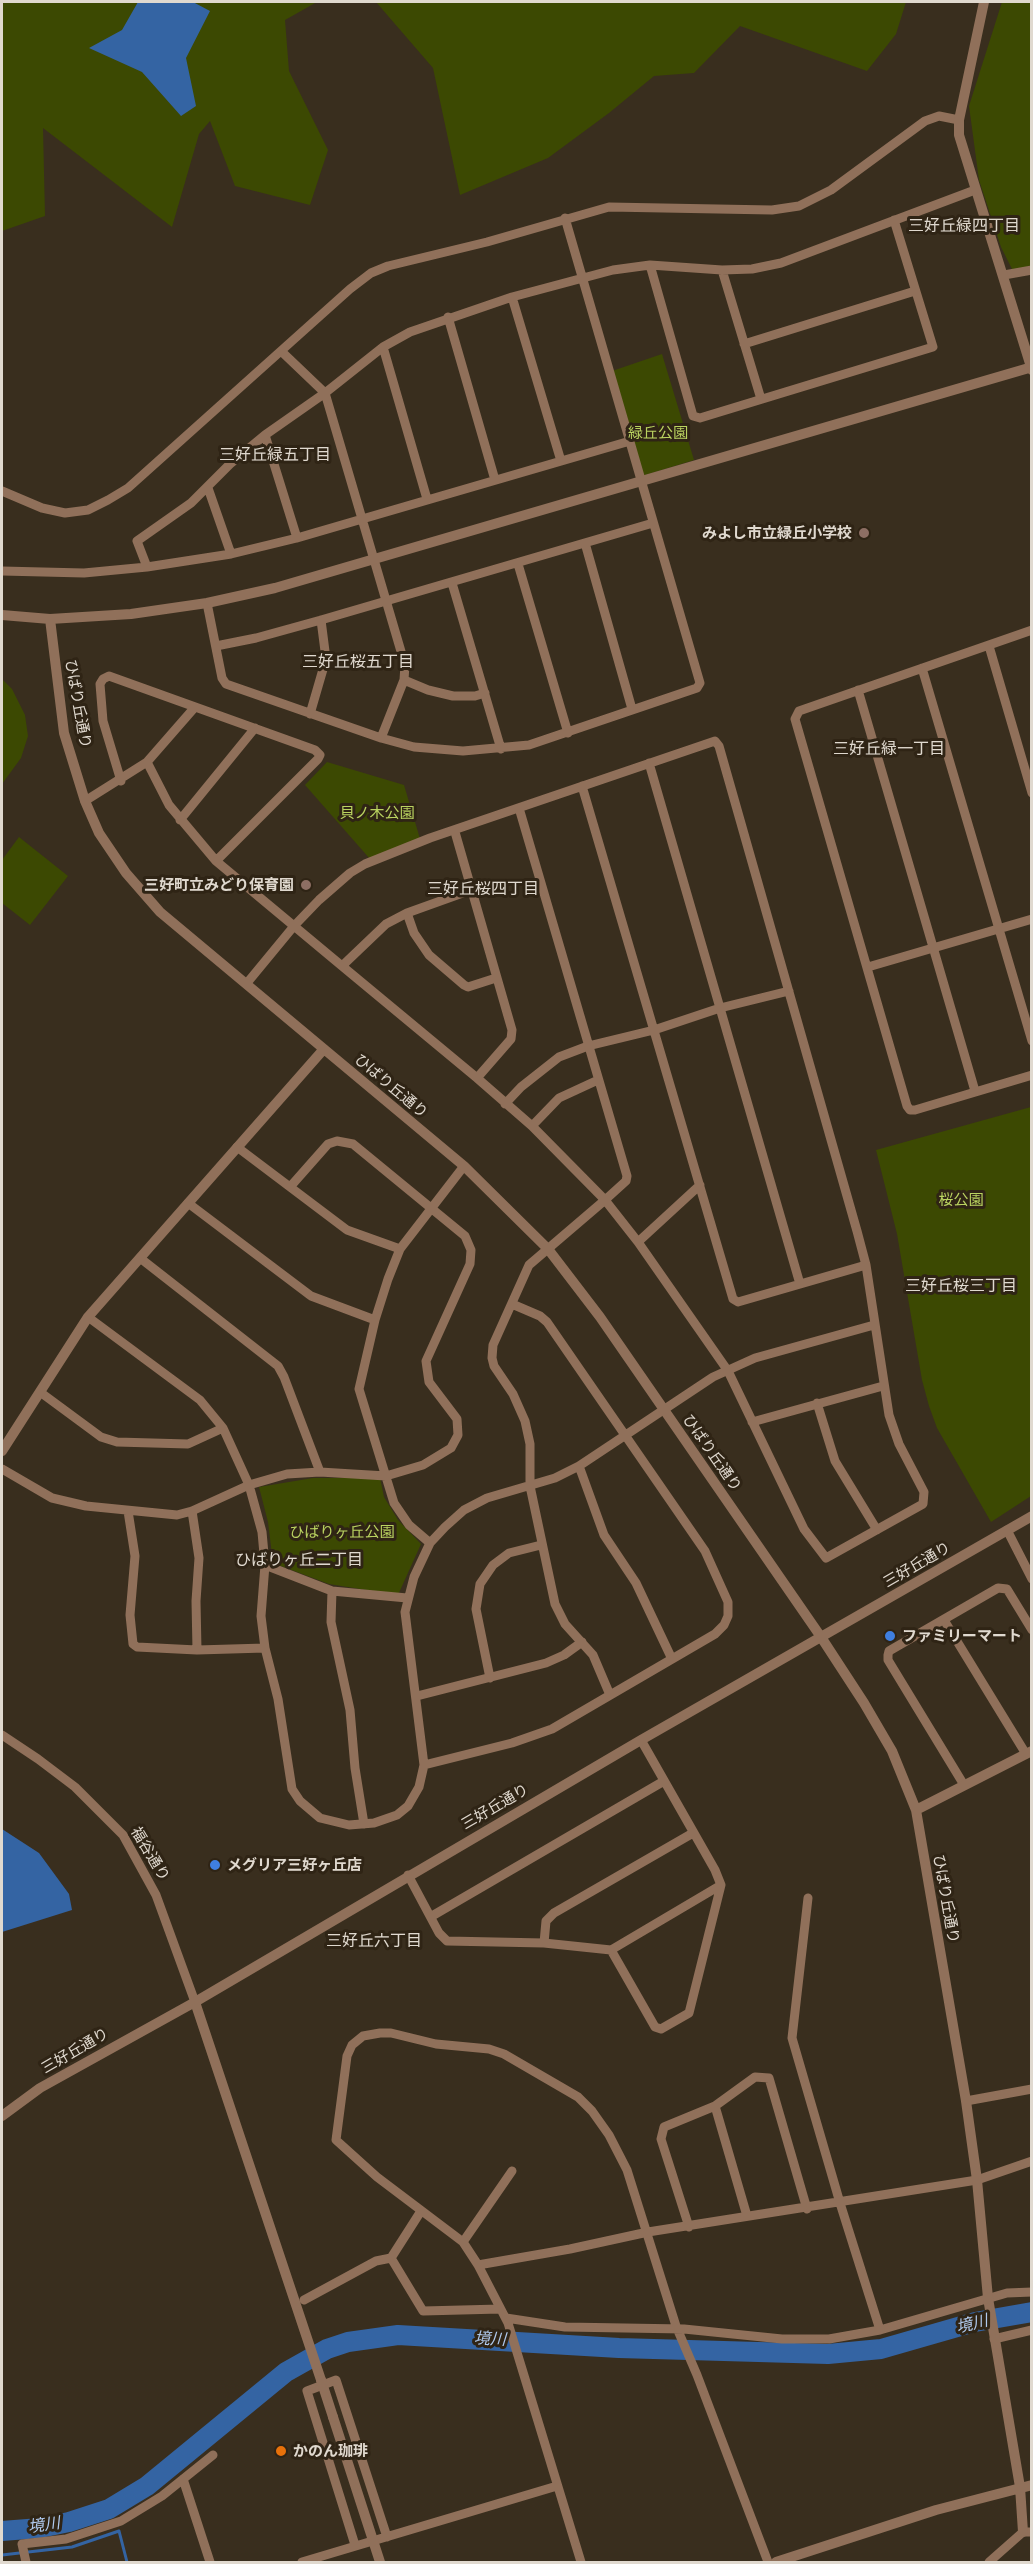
<!DOCTYPE html>
<meta charset="utf-8">
<style>
body{margin:0}
#map{position:relative;width:1033px;height:2564px;overflow:hidden;background:#392e1e;font-family:"Golos Text",sans-serif}
canvas{display:block}
.frame{position:absolute;inset:0;border:3px solid #e0d9cf;pointer-events:none}
</style>
<div id="map">
<canvas width="1033" height="2564"></canvas>
<div class="frame"></div>
</div>
<script>
const ctx = document.querySelector('canvas').getContext('2d');
ctx.lineJoin = 'round';
function fill(path, color) { ctx.fillStyle = color; ctx.fill(path, 'evenodd'); }
const shape = rows => new Path2D(rows.map(r => 'M' + r).join(''));
function stroke(path, color, width, dash) { ctx.strokeStyle = color; ctx.lineWidth = width; ctx.lineCap = dash ? 'butt' : 'round'; ctx.setLineDash(dash || []); ctx.stroke(path); }
function write(font, color, halo, rows, align = 'center') {
  ctx.font = font + ' "Golos Text","Noto Sans JP",sans-serif'; ctx.lineWidth = 6; ctx.setLineDash([]); ctx.textBaseline = 'middle'; ctx.strokeStyle = halo; ctx.fillStyle = color; for (const [text, x, y, turn = 0] of rows) {
    ctx.save(); ctx.translate(x, y); ctx.rotate((+turn || 0) * Math.PI / 180); ctx.textAlign = isNaN(turn) ? turn : align; if (halo) ctx.strokeText(text, 0, 0); ctx.fillText(text, 0, 0); ctx.restore();
  }
}
const green = shape([
 [2,2,317,2,285,20,289,71,328,150,310,205,235,186,210,121,199,134,172,227,43,128,45,216,2,231],
 [376,2,906,2,896,34,867,71,740,26,694,73,654,76,609,113,548,158,460,195,433,68],
 [1002,2,1031,2,1031,265,1014,273,1001,247,979,180,969,106],
 [662,354,694,460,642,476,612,371],
 [2,679,12,689,25,715,28,736,21,758,2,784],
 [327,762,404,785,421,842,370,859,305,785],
 [19,837,68,876,30,925,2,903,2,860],
 [1031,1107,1031,1496,991,1522,937,1428,929,1406,922,1380,897,1234,876,1150],
 [313,1478,380,1478,384,1497,398,1520,421,1544,398,1595,329,1584,273,1563,268,1522,259,1487]
]);
const water = shape([
 [138,2,193,2,210,11,186,58,196,106,181,116,142,72,89,48,122,30],
 [2,1829,39,1853,69,1894,72,1910,2,1932]
]);
const stream = shape([
 [2,2555,72,2547,119,2531,127,2562]
]);
const river = shape([
 [2,2531,40,2528,69,2522,109,2509,147,2486,286,2372,327,2349,348,2342,398,2335,619,2348,828,2354,881,2349,975,2322,1032,2312]
]);
const minor = shape([
 [650,265,693,416,700,418,933,347,894,220],
 [722,270,761,399],
 [1004,275,1032,270],
 [512,297,561,461],
 [448,317,495,480],
 [744,344,915,291],
 [383,347,427,499],
 [281,351,325,393,405,665,404,680,381,738],
 [265,435,297,538],
 [208,488,231,554],
 [2,491,42,508,65,513,88,510,108,500,128,488,350,289,371,273,388,266,487,242,609,207,772,210,799,206,831,190,925,121,939,116,959,120],
 [585,543,632,709],
 [518,564,568,733],
 [147,567,137,541,191,503,230,464,265,435,325,393,383,347,410,332,512,297,613,270,650,265,722,270,752,269,781,263,975,190],
 [2,571,84,573,147,567,231,554,297,538,630,441],
 [452,583,501,749],
 [207,603,222,678,226,684,381,738,414,747,463,751,529,745,697,688,700,683,565,218],
 [1032,630,799,711,795,719,907,1106,910,1110,915,1110,1032,1075],
 [216,646,256,638,321,620,653,523],
 [989,646,1032,793],
 [922,668,1032,1041],
 [404,680,428,690,453,696,475,696,485,693],
 [858,690,975,1091],
 [310,714,326,659,321,620],
 [147,762,169,805,216,861,342,966,477,1078,532,1126,605,1200,638,1242,728,1371,804,1529,826,1558,923,1504,924,1492,899,1444,889,1415,866,1265,857,1231,719,746,715,741,430,838,365,864,350,873,319,900,294,926,247,983],
 [649,763,800,1284],
 [121,781,103,721,100,684,103,679,109,676,315,750,320,755,318,759,216,861],
 [582,786,733,1299,738,1302,866,1265],
 [85,801,147,762,195,707],
 [519,808,627,1176,626,1181,605,1200,529,1265,493,1345,492,1358,494,1366,513,1394,525,1421,530,1444,530,1486,555,1604,565,1624,593,1655,610,1695],
 [180,820,255,728],
 [455,832,512,1030,511,1039,477,1078],
 [407,913,414,933,429,955,464,985,468,987,496,978],
 [342,966,386,924,407,913,471,890],
 [868,967,1032,919],
 [505,1104,521,1087,559,1057,588,1046,654,1030,720,1008,789,991],
 [532,1126,559,1098,598,1080],
 [237,1147,347,1230,400,1249],
 [188,1203,311,1296,375,1320],
 [638,1242,700,1185],
 [140,1258,278,1366,284,1377,320,1472],
 [88,1317,200,1400,223,1428,249,1485,262,1532,265,1565,261,1616,265,1648,278,1699,292,1789,300,1801,320,1818,349,1825,374,1823,397,1815,408,1806,419,1787,424,1765,405,1612,414,1577,430,1543,445,1527,464,1510,487,1498,555,1478,579,1466,713,1377,755,1358,874,1325],
 [40,1392,101,1437,117,1442,188,1444,223,1428],
 [817,1403,835,1461,877,1530],
 [752,1422,883,1386],
 [579,1466,604,1535,636,1583,671,1657],
 [2,1469,52,1498,86,1506,177,1515,192,1511,249,1485,287,1474,320,1472,386,1476,423,1465,451,1448,458,1435,457,1419,429,1382,426,1361,470,1264,471,1250,465,1236,353,1144,337,1141,328,1144,290,1187],
 [128,1511,135,1556,130,1615,133,1644,137,1647,197,1650,265,1648],
 [192,1511,199,1558,196,1601,197,1650],
 [1007,1530,1032,1579],
 [430,1543,409,1525,394,1503,359,1389,375,1320,388,1279,400,1249,464,1166],
 [265,1565,332,1591,407,1598],
 [332,1591,331,1622,350,1710,355,1768,364,1824],
 [944,1620,1026,1754],
 [490,1678,476,1609,480,1584,493,1565,509,1553,541,1545],
 [417,1696,546,1663,564,1655,582,1642],
 [2,1735,38,1759,75,1787,123,1835,156,1895,195,2002],
 [424,1765,512,1743,552,1729,715,1634,724,1625,728,1616,728,1602,705,1551,547,1322,540,1316,512,1304],
 [964,1785,888,1660,888,1655,889,1651,998,1588,1007,1589,1032,1630],
 [408,1875,439,1933,447,1941,544,1943,611,1950,655,2027,661,2029,689,2013,721,1885,715,1870,641,1740],
 [808,1898,792,2038,840,2203,880,2330],
 [432,1916,664,1781],
 [544,1943,546,1921,554,1913,693,1833],
 [611,1950,721,1885],
 [966,2101,1032,2089],
 [715,2106,747,2216],
 [689,2227,661,2139,664,2127,715,2106,755,2077,769,2078,807,2209],
 [463,2242,512,2171],
 [391,2258,423,2311,500,2309],
 [478,2265,570,2249,648,2232,977,2180,1032,2161],
 [304,2300,376,2261,391,2258,421,2211],
 [506,2318,565,2327,684,2329,782,2339,829,2339,880,2330,1007,2293,1032,2292],
 [994,2339,1032,2330],
 [183,2479,210,2562],
 [355,2545,307,2391,336,2380,387,2537],
 [26,2562,22,2544,66,2539,121,2521,162,2496,213,2455],
 [302,2562,557,2486],
 [581,2562,508,2323,478,2265,463,2242,377,2177,336,2140,347,2056,352,2045,363,2036,380,2033,391,2033,436,2044,489,2049,504,2054,578,2097,592,2111,609,2135,627,2170,676,2326,697,2375,768,2562],
 [989,2562,1023,2532,1032,2532]
]);
const tertiary = shape([
 [984,2,959,120,959,135,1032,370],
 [2,615,50,619,131,614,207,603,275,588,1032,367],
 [50,619,64,733,85,801,99,833,126,873,160,912,464,1166,548,1249,600,1317,821,1637,864,1703,892,1751,916,1810,966,2101,977,2180,988,2298,1020,2487,1023,2532],
 [2,1451,88,1317,323,1050],
 [916,1810,1032,1751],
 [195,2002,321,2380],
 [2,2116,40,2088,195,2002,641,1740,1032,1516],
 [333,2417,380,2562],
 [776,2562,936,2510,1032,2485]
]);
const tertiaryBridge = shape([
 [321,2380,333,2417]
]);
const markers = [
 [864,533,6,"#8d6e63"],
 [306,885,6,"#8d6e63"],
 [890,1636,6,"#3f7fe0"],
 [215,1865,6,"#3f7fe0"],
 [281,2451,6,"#e8710a"]
];
const parkNames = [
 ["緑丘公園",658,433],
 ["貝ノ木公園",377,813],
 ["桜公園",961,1200],
 ["ひばりヶ丘公園",342,1532]
];
const poiNames = [
 ["みよし市立緑丘小学校",852,533,"right"],
 ["三好町立みどり保育園",294,885,"right"],
 ["ファミリーマート",902,1636],
 ["メグリア三好ヶ丘店",227,1865],
 ["かのん珈琲",293,2451]
];
const streetNames = [
 ["ひばり丘通り",78,704,80],
 ["ひばり丘通り",391,1086,40],
 ["ひばり丘通り",712,1453,55],
 ["三好丘通り",917,1565,-30],
 ["三好丘通り",495,1807,-30],
 ["福谷通り",150,1854,59],
 ["ひばり丘通り",946,1899,80],
 ["三好丘通り",75,2051,-30]
];
const neighbourhoodNames = [
 ["三好丘緑四丁目",964,226],
 ["三好丘緑五丁目",275,455],
 ["三好丘桜五丁目",358,662],
 ["三好丘緑一丁目",889,749],
 ["三好丘桜四丁目",483,889],
 ["三好丘桜三丁目",961,1286],
 ["ひばりヶ丘二丁目",299,1560],
 ["三好丘六丁目",374,1941]
];
const waterNames = [
 ["境川",972,2324,-14],
 ["境川",490,2339,3],
 ["境川",44,2525,-8]
];
fill(green, '#3c4902');
fill(water, '#3464a3');
stroke(stream, '#3464a3', 3);
stroke(river, '#3464a3', 20);
stroke(minor, '#90705a', 9);
stroke(tertiary, '#90705a', 10);
stroke(tertiaryBridge, '#90705a', 10);
for (const [x, y, r, color] of markers) { const dot = new Path2D(); dot.arc(x, y, r, 0, 2 * Math.PI); ctx.fillStyle = color; ctx.fill(dot); stroke(dot, '#2f2415', 2); }
write('15px', '#bad360', '#2f2415', parkNames);
write('bold 15px', '#e0d9cf', '#2f2415', poiNames, 'left');
write('15px', '#e0d9cf', '#2f2415', streetNames);
write('16px', '#e0d9cf', '#2f2415', neighbourhoodNames);
write('italic 16px', '#b0caee', '#2f2415', waterNames);
</script>
